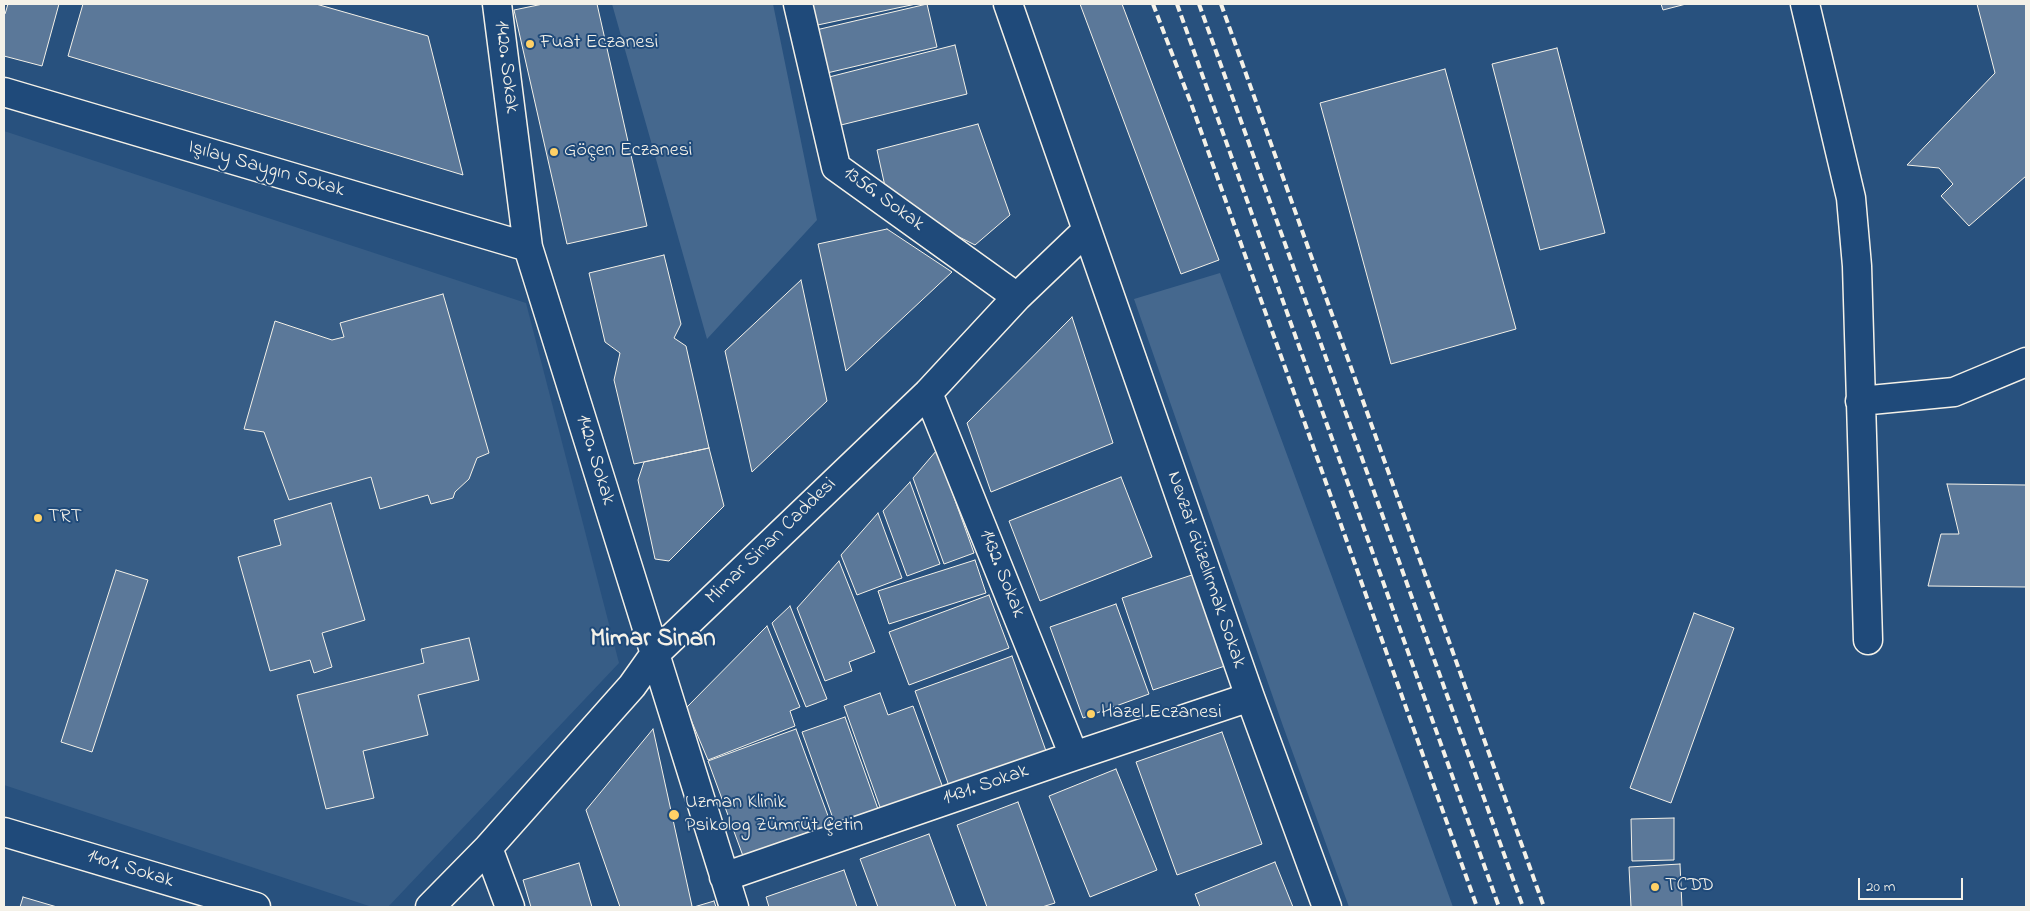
<!DOCTYPE html>
<meta charset="utf-8">
<style>
body{margin:0}
#map{position:relative;width:2030px;height:911px;overflow:hidden;background:#28517e;font-family:"Indie Flower",sans-serif}
canvas{display:block}
.frame{position:absolute;inset:0;border:5px solid #f4f1e8;pointer-events:none}
.scale{position:absolute;left:1858px;top:878px;width:105px;height:22px;box-sizing:border-box;border:2px solid #f4f1e8;border-top:0;padding-left:6px;font-size:15px;line-height:18px;white-space:nowrap;color:#f4f1e8;-webkit-text-stroke:4px #1f4a7a;paint-order:stroke}
</style>
<div id="map">
<canvas width="2030" height="911"></canvas>
<div class="frame"></div>
<div class="scale">20 m</div>
</div>
<script>
const ctx = document.querySelector('canvas').getContext('2d');
ctx.lineJoin = 'round';
function fill(path, color) { ctx.fillStyle = color; ctx.fill(path, 'evenodd'); }
const shape = rows => new Path2D(rows.map(r => 'M' + r).join(''));
function stroke(path, color, width, dash) { ctx.strokeStyle = color; ctx.lineWidth = width; ctx.lineCap = dash ? 'butt' : 'round'; ctx.setLineDash(dash || []); ctx.stroke(path); }
function write(font, color, halo, rows, align = 'center') {
  ctx.font = font + ' "Indie Flower",sans-serif'; ctx.lineWidth = 4; ctx.setLineDash([]); ctx.textBaseline = 'middle'; ctx.strokeStyle = halo; ctx.fillStyle = color; for (const [text, x, y, turn = 0] of rows) {
    ctx.save(); ctx.translate(x, y); ctx.rotate((+turn || 0) * Math.PI / 180); ctx.textAlign = isNaN(turn) ? turn : align; if (halo) ctx.strokeText(text, 0, 0); ctx.fillText(text, 0, 0); ctx.restore();
  }
}
const built = shape([
 [4,131,526,303,619,663,388,907,372,907,4,785]
]);
const green = shape([
 [612,4,773,4,817,220,707,339],
 [1220,273,1411,791,1453,907,1349,907,1283,726,1134,299]
]);
const building = shape([
 [8,4,59,4,42,66,4,56,4,14,5,14,8,4],
 [83,4,316,4,428,36,463,175,68,56,83,4],
 [543,4,597,4,647,226,567,244,514,10,543,4],
 [808,4,916,4,813,26,808,4],
 [927,4,937,47,827,73,816,30,927,4],
 [1080,4,1122,4,1219,260,1181,274,1080,4],
 [1661,4,1686,4,1663,10,1661,4],
 [1977,4,2026,4,2026,176,1969,226,1941,196,1953,184,1939,168,1907,165,1995,73,1977,4],
 [955,45,967,94,841,125,829,77,955,45],
 [1557,48,1605,233,1540,250,1492,64,1557,48],
 [1445,69,1516,329,1391,364,1320,103,1445,69],
 [978,124,1010,215,975,245,896,205,886,191,877,150,978,124],
 [887,229,952,272,846,371,818,244,887,229],
 [664,255,681,324,674,338,686,346,709,448,634,464,614,380,620,353,605,342,589,273,664,255],
 [801,280,827,401,752,472,725,351,801,280],
 [443,294,489,453,477,458,469,479,455,492,453,498,431,504,428,495,380,509,371,477,289,500,264,432,244,429,275,321,332,340,344,337,340,323,443,294],
 [1072,317,1113,443,991,492,967,423,1072,317],
 [709,448,724,506,669,561,655,559,638,480,644,462,709,448],
 [937,450,974,553,944,564,913,478,937,450],
 [1121,477,1152,557,1040,601,1009,521,1121,477],
 [910,482,940,564,907,576,883,511,910,482],
 [1947,484,2026,485,2026,587,1928,586,1941,534,1959,534,1947,484],
 [331,503,365,620,322,633,332,667,314,673,310,660,270,671,238,557,281,545,274,520,331,503],
 [878,513,902,578,857,595,841,555,878,513],
 [975,560,986,593,889,624,878,591,975,560],
 [839,561,875,652,849,662,852,671,825,681,797,608,839,561],
 [116,570,148,580,92,752,61,742,116,570],
 [1198,573,1228,665,1153,690,1122,598,1198,573],
 [989,595,1009,648,909,685,889,632,989,595],
 [1116,604,1149,694,1083,718,1050,627,1116,604],
 [790,606,827,699,806,707,772,623,790,606],
 [1694,613,1734,628,1671,803,1630,788,1694,613],
 [767,626,800,707,790,711,795,726,708,760,686,708,767,626],
 [469,638,479,680,418,695,428,735,363,751,374,798,326,809,297,695,424,663,421,649,469,638],
 [1012,656,1046,751,949,786,915,691,1012,656],
 [880,693,888,715,913,706,943,788,881,810,844,706,880,693],
 [845,717,878,809,835,824,802,732,845,717],
 [653,729,692,906,689,907,620,907,586,810,653,729],
 [796,729,831,824,743,856,708,761,796,729],
 [1222,732,1262,844,1177,875,1136,762,1222,732],
 [1116,769,1157,870,1090,897,1049,796,1116,769],
 [1018,802,1055,903,1042,907,987,907,957,825,1018,802],
 [1674,818,1674,860,1632,861,1631,819,1674,818],
 [929,834,956,907,878,907,860,859,929,834],
 [1275,862,1293,907,1200,907,1195,894,1275,862],
 [579,863,592,907,531,907,523,880,579,863],
 [1680,864,1682,907,1631,907,1629,867,1680,864],
 [844,870,857,907,769,907,766,897,844,870],
 [23,897,57,907,20,907,23,897],
 [714,901,716,907,694,907,714,901]
]);
const minor = shape([
 [497,4,528,247,734,907],
 [798,4,836,167,1017,297],
 [1008,4,1250,697,1327,907],
 [1805,4,1851,198,1857,266,1868,640],
 [4,92,528,247],
 [928,393,1074,756],
 [1860,401,1954,392,2026,362],
 [4,832,256,907],
 [488,848,510,907],
 [724,877,1074,756,1250,697],
 [430,907,488,848,632,686,654,655,928,393,1017,297,1086,231]
]);
const rail = shape([
 [1153,4,1192,106,1477,907],
 [1177,4,1499,907],
 [1199,4,1523,907],
 [1221,4,1544,907]
]);
const markers = [
 [530,44,5,"#ffd166"],
 [554,152,5,"#ffd166"],
 [38,518,5,"#ffd166"],
 [1091,714,5,"#ffd166"],
 [674,815,6,"#ffd166"],
 [1655,887,5,"#ffd166"]
];
const poiNames = [
 ["Fuat Eczanesi",540,44],
 ["Göçen Eczanesi",564,152],
 ["TRT",48,518],
 ["Hazel Eczanesi",1101,714],
 ["Uzman Klinik",685,804],
 ["Psikolog Zümrüt Çetin",685,827],
 ["TCDD",1665,887]
];
const streetNames = [
 ["1420. Sokak",505,67,83],
 ["Işılay Saygın Sokak",266,170,16],
 ["1356. Sokak",883,200,36],
 ["1420. Sokak",594,460,73],
 ["Mimar Sinan Caddesi",772,542,-44],
 ["Nevzat Güzelırmak Sokak",1205,570,71],
 ["1432. Sokak",1001,574,68],
 ["1431. Sokak",986,786,-19],
 ["1401. Sokak",130,870,17]
];
const districtNames = [
 ["Mimar Sinan",653,641]
];
fill(built, '#375d86');
fill(green, '#45688e');
fill(building, '#5b7899');
stroke(building, '#f4f1e8', 1);
stroke(minor, '#f4f1e8', 31);
stroke(minor, '#1f4a7a', 28);
stroke(rail, '#f4f1e8', 4, [8, 4]);
for (const [x, y, r, color] of markers) { const dot = new Path2D(); dot.arc(x, y, r, 0, 2 * Math.PI); ctx.fillStyle = color; ctx.fill(dot); stroke(dot, '#1f4a7a', 2); }
write('20px', '#f4f1e8', '#1f4a7a', poiNames, 'left');
write('20px', '#f4f1e8', '#1f4a7a', streetNames);
write('bold 25px', '#f4f1e8', '#1f4a7a', districtNames);
</script>
